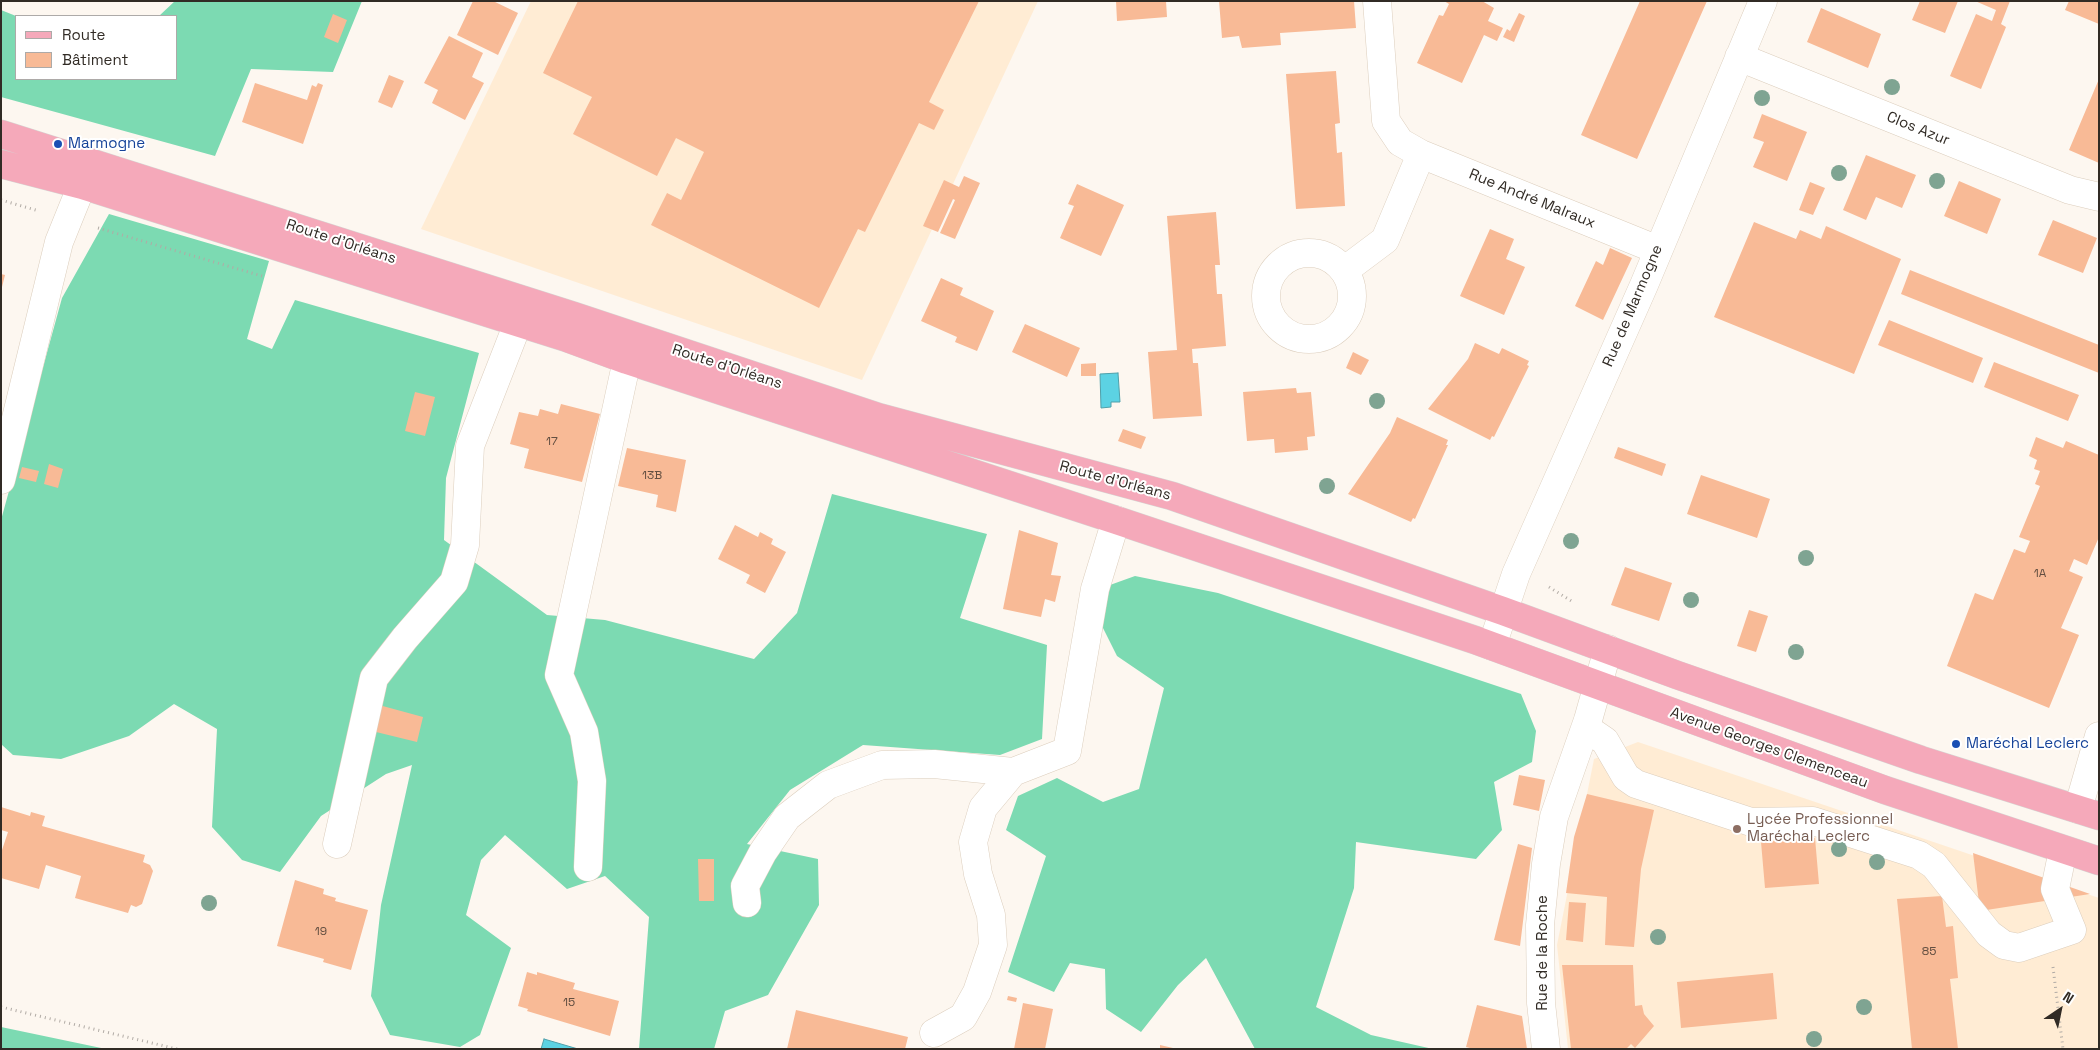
<!DOCTYPE html>
<meta charset="utf-8">
<style>
body{margin:0}
#map{position:relative;width:2100px;height:1050px;overflow:hidden;background:#fdf7f0;font-family:"Space Grotesk",sans-serif}
canvas{display:block}
.frame{position:absolute;inset:0;border:2px solid #312b25;pointer-events:none}
.legend{position:absolute;left:15px;top:15px;width:162px;height:65px;box-sizing:border-box;background:#fff;border:1px solid #adaaa8;margin:0;padding:6px 9px;list-style:none;font-size:15px;color:#312b25}
.legend li{display:flex;align-items:center;gap:10px;height:25px}
.legend b{width:25px;border:1px solid #adaaa8}
.north{position:absolute;left:2035px;top:985px;width:50px;height:50px;-webkit-text-stroke:4px #fff;paint-order:stroke;rotate:34deg;font-size:14px;font-weight:700;line-height:20px;text-align:center;color:#312b25}
.north::after{content:'';display:block;margin:auto;width:18px;height:22px;background:#312b25;clip-path:polygon(50% 0,100% 100%,50% 72%,0 100%)}
</style>
<div id="map">
<canvas width="2100" height="1050"></canvas>
<div class="frame"></div>
<ul class="legend">
<li><b style="height:6px;background:#f5a9ba"></b>Route</li>
<li><b style="height:14px;background:#f8ba96"></b>Bâtiment</li>
</ul>
<div class="north">N</div>
</div>
<script>
const ctx = document.querySelector('canvas').getContext('2d');
ctx.lineJoin = 'round';
function fill(path, color) { ctx.fillStyle = color; ctx.fill(path, 'evenodd'); }
const shape = rows => new Path2D(rows.map(r => 'M' + r).join(''));
function stroke(path, color, width, dash) { ctx.strokeStyle = color; ctx.lineWidth = width; ctx.lineCap = dash ? 'butt' : 'round'; ctx.setLineDash(dash || []); ctx.stroke(path); }
function write(font, color, halo, rows, align = 'center') {
  ctx.font = font + ' "Space Grotesk",sans-serif'; ctx.lineWidth = 4; ctx.setLineDash([]); ctx.textBaseline = 'middle'; ctx.strokeStyle = halo; ctx.fillStyle = color; for (const [text, x, y, turn = 0] of rows) {
    ctx.save(); ctx.translate(x, y); ctx.rotate((+turn || 0) * Math.PI / 180); ctx.textAlign = isNaN(turn) ? turn : align; if (halo) ctx.strokeText(text, 0, 0); ctx.fillText(text, 0, 0); ctx.restore();
  }
}
const built = shape([
 [531,1,1038,1,862,380,421,229],
 [1638,742,2099,898,2099,1049,1568,1049,1557,945,1594,759]
]);
const forest = shape([
 [175,1,362,1,333,72,251,69,215,156,1,97,1,10,16,16,16,79,176,79,176,16,159,16],
 [109,214,269,261,247,339,272,349,295,300,479,353,446,478,444,540,547,615,605,620,754,659,797,613,832,494,987,534,960,618,1047,645,1042,739,1000,755,863,745,790,790,747,844,818,859,819,905,768,995,725,1011,714,1049,639,1049,649,917,605,876,567,889,505,835,481,860,466,915,511,948,480,1035,460,1047,390,1035,371,996,381,905,412,765,386,774,321,816,280,872,242,860,212,827,217,729,174,704,129,736,61,759,13,755,1,744,1,520,62,298],
 [1135,576,1218,593,1521,694,1536,731,1532,762,1494,782,1502,830,1476,859,1356,842,1354,888,1316,1007,1371,1035,1433,1049,1255,1049,1206,958,1178,985,1141,1032,1106,1009,1105,969,1070,963,1054,992,1008,972,1046,856,1006,830,1018,796,1057,778,1103,802,1139,789,1164,688,1117,656,1101,624,1110,585],
 [1,1027,106,1049,1,1049]
]);
const water = shape([
 [1118,373,1120,402,1111,402,1111,407,1101,408,1100,374,1118,373],
 [544,1039,578,1049,541,1049,544,1039]
]);
const building = shape([
 [473,1,493,1,518,13,498,55,457,35],
 [578,1,979,1,929,102,944,110,934,130,919,123,865,232,858,229,819,308,651,225,667,193,681,200,704,152,676,138,657,176,573,134,592,97,543,73],
 [1116,1,1166,1,1167,17,1117,21],
 [1219,1,1354,1,1356,28,1280,33,1281,45,1242,48,1239,36,1222,38],
 [1444,1,1482,1,1494,8,1488,21,1503,28,1497,41,1484,35,1462,83,1417,63,1439,15,1443,16,1449,4],
 [1640,1,1707,1,1637,159,1581,135],
 [1920,1,1958,1,1945,33,1912,20],
 [1975,1,2010,1,2001,24,2006,27,1981,89,1950,76,1976,14,1992,21,1996,10],
 [2069,1,2099,1,2099,24,2065,10],
 [1821,8,1881,34,1868,68,1807,42],
 [1519,13,1525,16,1514,42,1503,37,1507,29,1510,31],
 [333,14,347,20,338,43,324,37],
 [449,36,483,53,472,77,484,83,465,120,432,103,438,90,424,83],
 [1336,71,1340,123,1335,124,1337,153,1342,152,1345,206,1296,209,1286,74],
 [389,75,404,81,392,108,378,102],
 [2099,79,2099,163,2069,150],
 [255,83,307,100,312,85,316,87,318,83,323,85,303,144,242,122],
 [1762,114,1807,132,1787,181,1753,167,1764,142,1753,138],
 [1866,155,1916,175,1902,208,1876,197,1866,220,1843,210],
 [964,176,980,183,955,239,940,233,955,200,953,199,938,232,923,226,944,180,959,187],
 [1959,181,2001,199,1987,234,1944,216],
 [1810,182,1825,188,1813,215,1799,210],
 [1077,184,1124,205,1101,256,1060,238,1074,206,1068,204],
 [1216,212,1220,265,1215,265,1217,294,1222,294,1226,346,1192,349,1193,363,1198,363,1202,416,1153,419,1148,352,1177,350,1167,216],
 [2053,220,2097,238,2083,273,2038,255],
 [1754,222,1796,239,1800,230,1821,239,1826,226,1901,259,1854,374,1714,317],
 [1490,229,1514,239,1506,259,1525,267,1504,315,1460,296],
 [1610,248,1632,258,1603,320,1575,306,1596,261,1603,265],
 [1910,270,2099,345,2099,373,1901,294],
 [1,274,5,275,2,287,1,287],
 [941,278,963,288,960,295,994,311,977,351,955,342,957,337,921,321],
 [1889,320,1983,358,1973,383,1878,345],
 [1025,324,1080,348,1067,377,1012,352],
 [1475,343,1499,354,1502,348,1529,361,1527,365,1529,366,1494,437,1492,436,1490,440,1428,409,1468,359],
 [1353,352,1369,360,1361,375,1346,368],
 [1994,362,2079,395,2068,421,1984,387],
 [1096,363,1096,376,1081,376,1081,364],
 [1296,388,1297,393,1311,392,1315,436,1307,437,1308,450,1275,453,1274,439,1247,441,1243,392],
 [415,392,435,397,425,436,405,431],
 [561,404,600,414,582,482,524,468,529,449,510,444,519,412,538,416,540,409,558,414],
 [1397,417,1448,440,1446,445,1448,445,1415,519,1413,518,1411,522,1348,494,1390,433],
 [1123,429,1146,437,1141,449,1118,441],
 [2036,437,2063,448,2066,441,2099,455,2099,537,2087,565,2074,559,2069,571,2083,577,2061,628,2079,635,2049,708,1947,666,1975,593,1993,600,2014,549,2025,553,2030,541,2019,537,2040,486,2035,484,2040,471,2034,469,2037,460,2029,456],
 [1618,447,1666,464,1662,476,1614,458],
 [627,448,686,460,676,512,656,507,658,495,618,486],
 [49,464,63,469,58,488,44,484],
 [22,467,39,471,36,482,19,478],
 [1701,475,1770,499,1757,538,1687,514],
 [735,525,758,537,760,532,773,539,771,544,786,552,765,593,746,583,750,575,718,559],
 [1019,530,1058,543,1051,575,1061,576,1055,602,1045,599,1041,617,1003,609],
 [1625,567,1672,583,1659,621,1611,605],
 [1749,610,1768,616,1756,652,1737,646],
 [379,705,423,717,417,742,372,731],
 [1519,775,1545,780,1539,811,1513,805],
 [1587,794,1654,810,1641,869,1634,947,1605,945,1607,897,1566,893,1574,837],
 [1,807,30,816,31,812,45,816,42,826,145,855,143,862,150,865,153,871,142,904,136,907,131,905,128,913,75,898,81,876,46,865,39,889,1,878,1,853,8,832,1,830],
 [1815,838,1819,884,1765,888,1761,842],
 [1518,844,1532,848,1520,946,1494,940],
 [1973,853,2090,894,1980,911],
 [698,859,714,859,714,901,699,901],
 [295,880,324,889,323,894,336,898,335,901,368,910,351,970,323,962,324,959,277,946],
 [1942,896,1946,927,1953,926,1958,978,1950,979,1958,1049,1912,1049,1897,899],
 [1569,902,1586,903,1583,942,1566,940],
 [1562,965,1633,965,1635,1006,1642,1005,1644,1014,1654,1026,1635,1048,1631,1044,1626,1049,1571,1049],
 [527,972,537,975,537,972,575,983,573,989,619,1001,610,1036,527,1011,528,1009,518,1006],
 [1773,973,1777,1019,1681,1028,1677,982],
 [1008,996,1017,998,1016,1002,1007,1000],
 [1023,1003,1053,1009,1045,1049,1014,1049],
 [1477,1005,1522,1016,1527,1049,1474,1049,1466,1047],
 [796,1010,908,1037,905,1049,787,1049],
 [1160,1045,1173,1048,1173,1049,1160,1049]
]);
const path = shape([
 [1,200,39,211],
 [98,228,262,276],
 [1549,587,1573,602],
 [2053,967,2063,1049],
 [1,1007,177,1049]
]);
const minor = shape([
 [1377,1,1386,121,1400,142,1421,154,1658,250],
 [1739,57,2070,190,2099,197],
 '1266 296a43 43 0 1 1 86 0a43 43 0 1 1-86 0Z',
 [1345,270,1385,240,1421,154],
 [1,480,59,242,82,185],
 [1492,646,1516,574,1644,285,1763,1],
 [1586,728,1605,741,1626,777,1636,784,1751,822,1813,821,1919,855,1934,865,1989,934,2004,945,2019,948,2072,930,2055,889,2063,850],
 [2078,809,2099,736],
 [337,844,374,678,405,638,454,582,465,545,470,446,518,323],
 [588,867,592,781,584,732,559,675,627,360],
 [747,903,745,886,763,852,787,817,828,785,882,765,934,764,1013,772],
 [934,1033,963,1017,977,992,993,945,991,915,978,874,973,842,983,808,1013,772,1067,751,1095,589,1116,520],
 [1546,1049,1541,1003,1540,925,1546,864,1554,817,1588,720,1608,649]
]);
const major = shape([
 [1,134,574,316,878,417,1172,496,1503,611,1677,675,1921,760,2099,816],
 [1,164,82,185,567,338,627,360,1116,520,1475,640,1885,790,2099,861]
]);
const trees = [
 [1892,87],
 [1762,98],
 [1839,173],
 [1937,181],
 [1377,401],
 [1327,486],
 [1571,541],
 [1806,558],
 [1691,600],
 [1796,652],
 [1839,849],
 [1877,862],
 [209,903],
 [1658,937],
 [1864,1007],
 [1814,1039]
];
const markers = [
 [58,144,5,"#1a4fb4"],
 [1956,744,5,"#1a4fb4"],
 [1737,829,5,"#8d6e63"]
];
const numberNames = [
 ["17",552,442],
 ["13B",652,476],
 ["1A",2040,574],
 ["19",321,932],
 ["85",1929,952],
 ["15",569,1003]
];
const streetNames = [
 ["Clos Azur",1918,129,22],
 ["Rue André Malraux",1532,199,22],
 ["Route d'Orléans",341,242,18],
 ["Rue de Marmogne",1633,306,-67],
 ["Route d'Orléans",727,367,18],
 ["Route d'Orléans",1115,481,15],
 ["Avenue Georges Clemenceau",1769,748,20],
 ["Rue de la Roche",1543,953,-90]
];
const transitNames = [
 ["Marmogne",68,144],
 ["Maréchal Leclerc",1966,744]
];
const educationNames = [
 ["Lycée Professionnel",1747,820],
 ["Maréchal Leclerc",1747,837]
];
fill(built, '#ffecd4');
fill(forest, '#7cdab2');
fill(water, '#5cd2e3');
stroke(water, '#4fa0aa', 1);
fill(building, '#f8ba96');
stroke(minor, '#dccebd', 29);
stroke(major, '#d6d5d3', 29);
stroke(path, '#b1aba5', 3, [1, 4]);
stroke(minor, '#fff', 28);
stroke(major, '#f5a9ba', 28);
ctx.fillStyle = '#7fa492';
for (const [x, y] of trees) { ctx.beginPath(); ctx.arc(x, y, 8, 0, 2 * Math.PI); ctx.fill(); }
for (const [x, y, r, color] of markers) { const dot = new Path2D(); dot.arc(x, y, r, 0, 2 * Math.PI); ctx.fillStyle = color; ctx.fill(dot); stroke(dot, '#fff', 2); }
write('12px', '#634f41', null, numberNames);
write('15px', '#312b25', '#fff', streetNames);
write('15px', '#164399', '#fff', transitNames, 'left');
write('15px', '#785e54', '#fff', educationNames, 'left');
</script>
